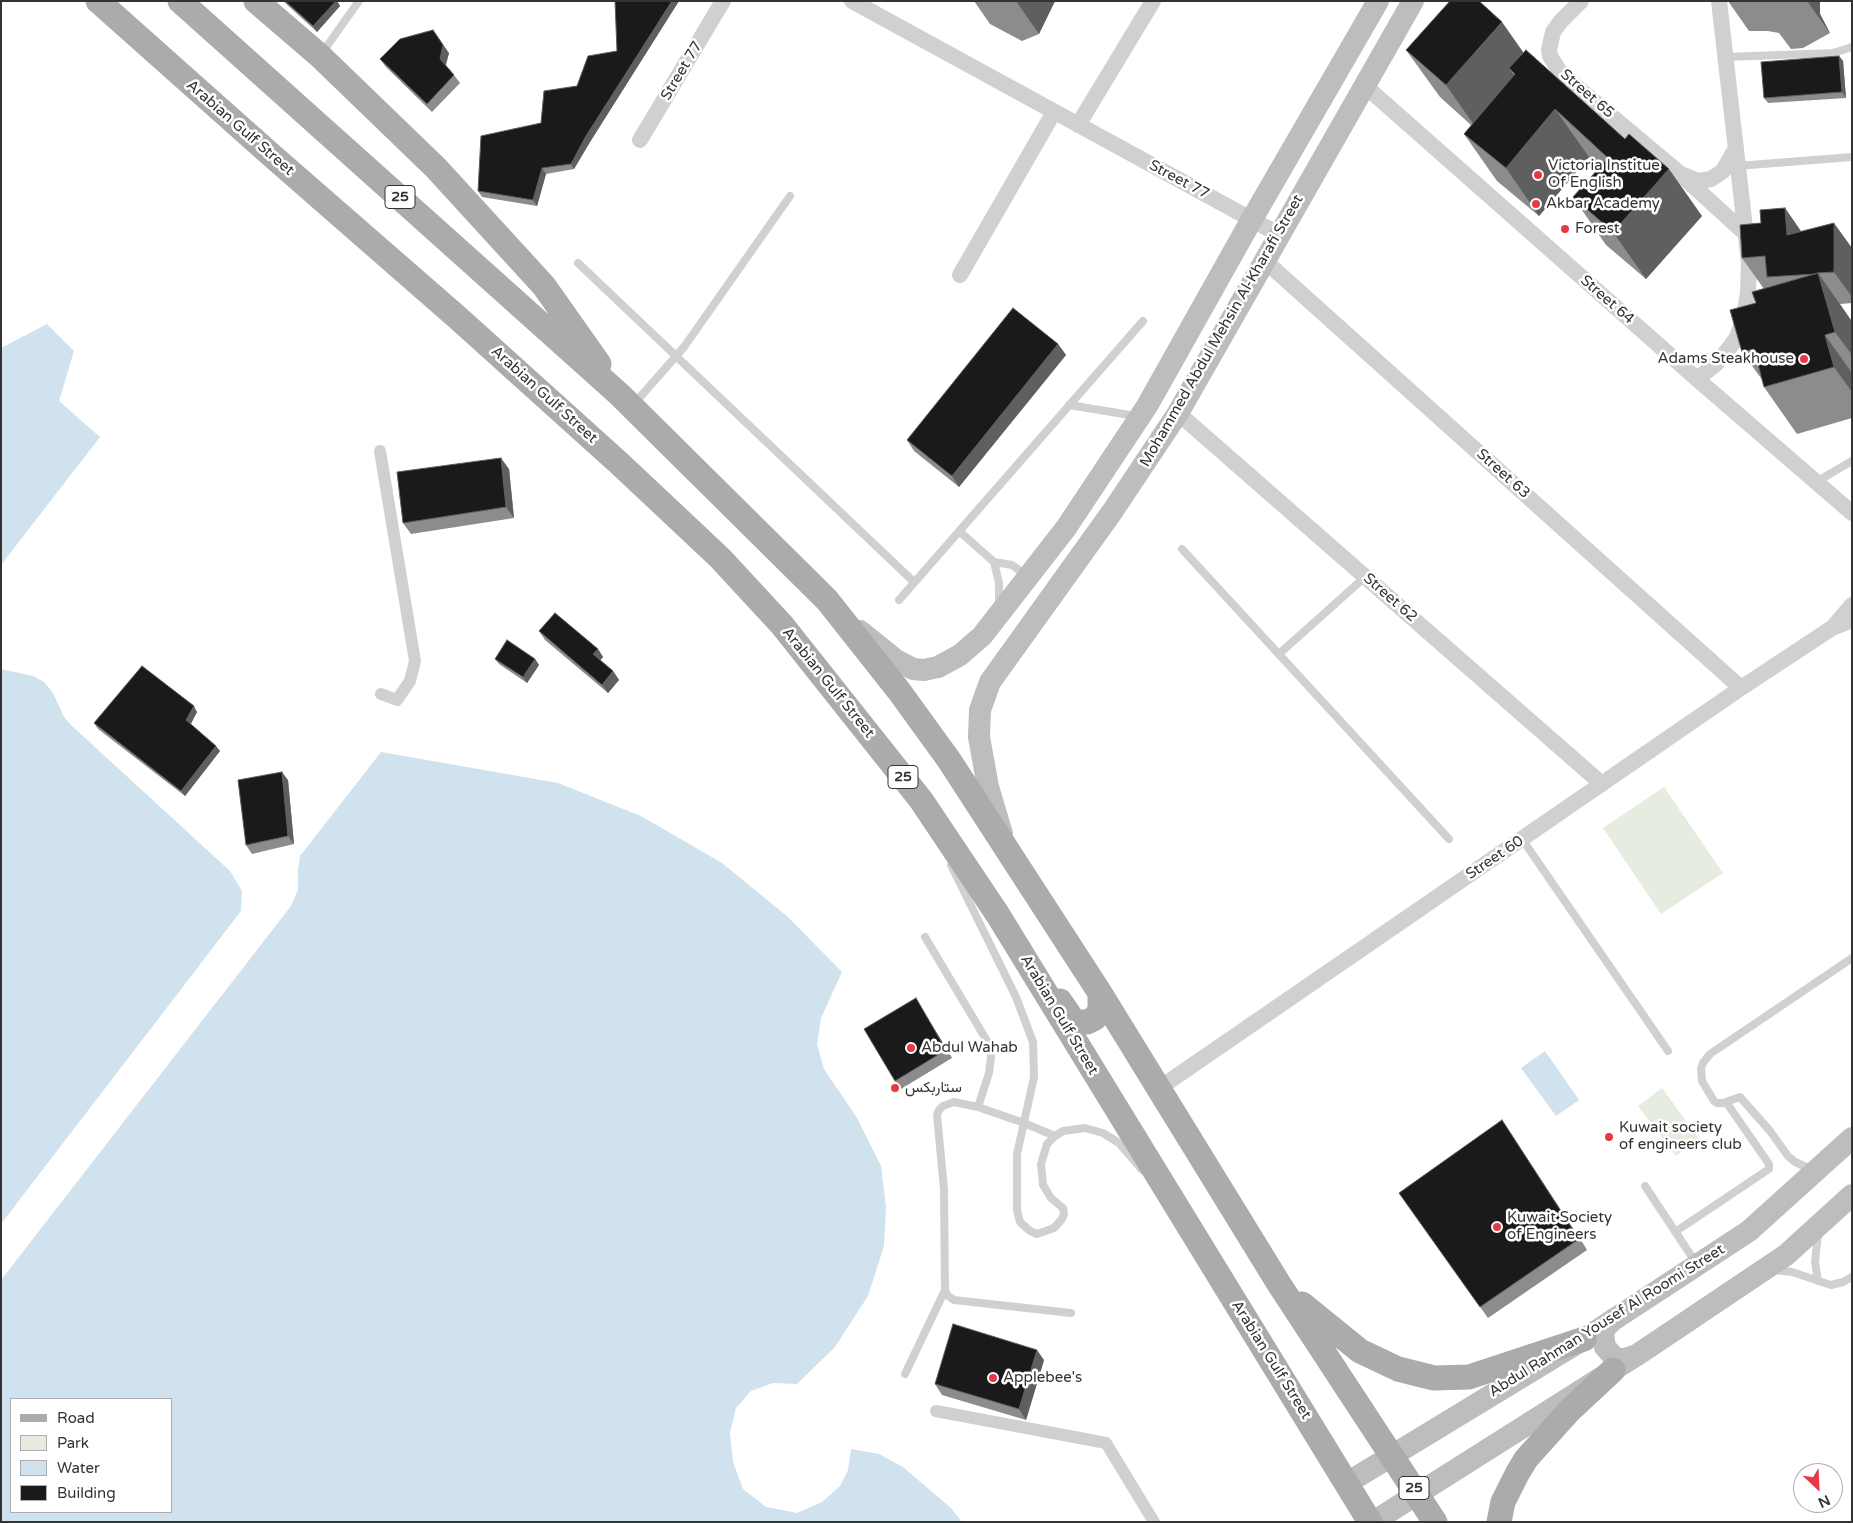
<!DOCTYPE html>
<meta charset="utf-8">
<style>
body{margin:0}
#map{position:relative;width:1853px;height:1523px;overflow:hidden;background:#fff;font-family:"Varela Round",sans-serif}
canvas{display:block}
.frame{position:absolute;inset:0;border:2px solid #333;pointer-events:none}
.legend{position:absolute;left:10px;top:1398px;width:162px;height:115px;box-sizing:border-box;background:#fff;border:1px solid #adadad;margin:0;padding:6px 9px;list-style:none;font-size:15px;color:#333}
.legend li{display:flex;align-items:center;gap:10px;height:25px}
.legend b{width:25px;border:1px solid #adadad}
.north{position:absolute;left:1793px;top:1463px;width:50px;height:50px;box-sizing:border-box;background:#fff;border:1px solid #adadad;border-radius:50%;rotate:155deg;font-size:14px;font-weight:700;line-height:20px;text-align:center;color:#333}
.north::after{content:'';display:block;margin:auto;width:18px;height:22px;background:#e63946;clip-path:polygon(50% 0,100% 100%,50% 72%,0 100%)}
</style>
<div id="map">
<canvas width="1853" height="1523"></canvas>
<div class="frame"></div>
<ul class="legend">
<li><b style="height:6px;background:#ababab"></b>Road</li>
<li><b style="height:14px;background:#e6ecdf"></b>Park</li>
<li><b style="height:14px;background:#cfe2ee"></b>Water</li>
<li><b style="height:14px;background:#1a1a1a"></b>Building</li>
</ul>
<div class="north">N</div>
</div>
<script>
const ctx = document.querySelector('canvas').getContext('2d');
ctx.lineJoin = 'round';
function fill(path, color) { ctx.fillStyle = color; ctx.fill(path, 'evenodd'); }
const shape = rows => new Path2D(rows.map(r => 'M' + r).join(''));
function stroke(path, color, width, dash) { ctx.strokeStyle = color; ctx.lineWidth = width; ctx.lineCap = dash ? 'butt' : 'round'; ctx.setLineDash(dash || []); ctx.stroke(path); }
function write(font, color, halo, rows, align = 'center') {
  ctx.font = font + ' "Varela Round",Vazirmatn,sans-serif'; ctx.lineWidth = 5; ctx.setLineDash([]); ctx.textBaseline = 'middle'; ctx.strokeStyle = halo; ctx.fillStyle = color; for (const [text, x, y, turn = 0] of rows) {
    ctx.save(); ctx.translate(x, y); ctx.rotate((+turn || 0) * Math.PI / 180); ctx.textAlign = isNaN(turn) ? turn : align; if (halo) ctx.strokeText(text, 0, 0); ctx.fillText(text, 0, 0); ctx.restore();
  }
}
const green = shape([
 [1664,787,1723,873,1661,914,1603,828],
 [1662,1088,1699,1139,1676,1156,1638,1106]
]);
const water = shape([
 [47,324,74,351,59,401,100,437,1,565,1,348],
 [1,669,33,676,44,682,53,693,64,717,71,725,230,871,242,891,241,911,1,1224],
 [381,752,558,783,641,816,722,863,788,917,842,972,821,1018,817,1044,824,1069,857,1118,881,1166,886,1207,884,1246,868,1296,835,1347,797,1384,773,1383,751,1391,736,1408,730,1433,733,1462,743,1489,766,1507,797,1513,822,1502,840,1486,848,1470,851,1449,879,1454,903,1467,951,1508,962,1522,1,1522,1,1280,291,906,298,890,298,870,300,856],
 [11,1399,171,1399,171,1512,11,1512],
 [1545,1051,1579,1100,1556,1116,1521,1068]
]);
const service = shape([
 [322,53,359,1],
 [1726,57,1833,53,1852,47],
 [1737,166,1852,157],
 [578,263,914,582],
 [634,404,684,347,790,196],
 [1069,405,1136,416],
 [1816,482,1852,461],
 [959,531,994,562,999,583,999,605],
 [1182,549,1449,839],
 [994,562,1012,565,1026,575],
 [899,600,1143,321],
 [1279,654,1365,577],
 [1522,839,1668,1051],
 [951,865,1016,997,1033,1042,1034,1077,1017,1154,1017,1210,1020,1222,1030,1231,1037,1234,1054,1228,1062,1219,1064,1214,1063,1208,1051,1198,1043,1185,1041,1164,1047,1144,1055,1136,1063,1131,1085,1128,1103,1133,1119,1143,1142,1170],
 [925,937,987,1041,990,1049,991,1057,989,1073,978,1107],
 [1055,1136,1024,1123,978,1107,954,1102,943,1106,939,1110,937,1115,944,1189,945,1290,947,1295,954,1300,1071,1313],
 [1811,1169,1795,1162,1788,1156,1770,1131,1740,1097,1723,1103,1717,1103,1714,1101,1702,1081,1701,1069,1703,1063,1710,1054,1852,958],
 [1645,1186,1696,1263],
 [1675,1232,1769,1169,1769,1164,1726,1102],
 [1773,1270,1792,1272,1831,1285,1843,1282,1852,1277],
 [1818,1281,1815,1262,1818,1233],
 [905,1374,945,1290]
]);
const pedestrian = shape([
 [380,451,415,661,410,681,397,700,381,694],
 [936,1411,1106,1443,1154,1522]
]);
const minor = shape([
 [852,1,1280,235],
 [1581,1,1561,21,1553,32,1549,50,1550,56,1558,69,1566,78,1678,172,1746,234],
 [1364,85,1697,379,1852,513],
 [1078,125,1153,1],
 [640,140,723,1],
 [1684,175,1698,181,1711,179,1723,171,1736,148],
 [1265,261,1741,688],
 [960,275,1054,112],
 [1697,379,1716,364,1730,347,1737,337,1744,318,1748,292,1749,263,1719,1],
 [1178,413,1602,784],
 [1834,626,1852,605],
 [1158,1089,1741,688,1832,628,1852,620]
]);
const secondary = shape([
 [860,631,896,660,913,669,924,670,938,667,960,655,982,636,1066,528,1147,406,1252,219,1378,1],
 [1002,834,988,787,979,737,980,710,990,682,1112,512,1178,413,1413,1],
 [1614,1319,1605,1328,1603,1334,1605,1347,1613,1356,1619,1359,1625,1359,1637,1355],
 [1347,1483,1584,1339,1749,1231,1852,1138],
 [1373,1522,1637,1355,1786,1255,1852,1195]
]);
const primary = shape([
 [98,1,270,154,458,318,620,464,720,558,782,625,921,800,998,915,1370,1522],
 [180,1,620,395,827,600,899,691,949,760,1100,993,1279,1284,1435,1522],
 [256,1,320,56,436,168,544,286,599,364],
 [1060,1001,1073,1020,1079,1022,1087,1022,1095,1018,1100,1010,1100,993],
 [1302,1304,1360,1351,1398,1369,1434,1378,1469,1377,1584,1339],
 [1499,1522,1503,1502,1517,1474,1526,1459,1570,1410,1613,1370]
]);
const wall = shape([
 [283,1,337,1,340,6,317,32],
 [679,1,590,142,574,169,546,174,537,206,482,197,478,191,541,123,577,86,617,51],
 [974,1,1055,1,1039,34,1022,41,990,24],
 [1728,1,1820,1,1820,14,1830,33,1803,48,1791,49,1779,33,1768,31,1749,31],
 [1406,50,1524,53,1702,216,1646,279,1606,245,1573,197,1600,167,1589,157,1539,216,1497,181,1464,134,1471,125,1440,97],
 [449,53,446,65,454,75,460,83,432,112,386,67,380,59],
 [1839,56,1843,61,1846,98,1768,103,1764,98],
 [1785,208,1801,231,1852,248,1852,303,1840,304,1852,322,1852,418,1797,434,1764,387,1763,381,1742,352,1756,303,1764,289,1742,258,1761,223],
 [1058,344,1066,355,959,487,914,451,907,440],
 [509,469,514,518,411,534,403,523],
 [539,631,598,649,603,657,600,660,613,671,619,680,608,693,545,640],
 [495,659,535,659,539,665,527,683,499,664],
 [197,712,191,724,220,751,185,796,98,729,94,723],
 [288,780,294,844,252,854,246,845],
 [916,998,921,1007,952,1058,901,1089,895,1081],
 [1502,1120,1587,1250,1488,1318,1399,1193],
 [1044,1360,1026,1420,942,1395,935,1384]
]);
const shadedWall = shape([
 [336,1,337,1,340,6,317,32,313,26],
 [672,1,679,1,590,142,574,169,571,164,586,136],
 [1016,1,1055,1,1039,34],
 [1807,1,1820,1,1820,14,1830,33],
 [1502,22,1535,69,1515,74,1509,68,1521,85,1479,132,1446,85],
 [433,30,449,53,445,67,440,59],
 [1839,56,1843,61,1846,98,1842,92],
 [1555,109,1589,157,1539,216,1506,168],
 [542,168,546,174,537,206,533,200],
 [1669,169,1702,216,1646,279,1613,232],
 [1785,208,1806,239,1787,235],
 [1834,223,1852,248,1852,297,1834,272],
 [1818,273,1851,320,1852,355,1835,332],
 [1825,335,1852,373,1852,392,1834,367],
 [1058,344,1066,355,959,487,952,476],
 [501,458,509,469,514,518,506,507],
 [598,649,603,657,599,662,593,654],
 [535,659,539,665,527,683,523,677],
 [613,671,619,680,608,693,602,685],
 [194,706,197,712,190,725,186,720],
 [216,746,220,751,185,796,181,791],
 [282,772,288,780,294,844,288,836],
 [916,998,921,1007,952,1058,946,1050],
 [1502,1120,1509,1131,1587,1250,1579,1239],
 [1037,1350,1044,1360,1026,1420,1019,1409]
]);
const building = shape([
 [285,1,336,1,313,26,285,1],
 [615,1,672,1,586,136,571,164,542,168,533,200,478,191,481,136,541,123,544,91,577,86,588,56,617,51,615,1],
 [1450,1,1479,1,1502,22,1446,85,1406,50,1450,1],
 [433,30,443,45,440,59,454,75,427,104,380,59,400,39,433,30],
 [1526,50,1625,139,1629,134,1669,169,1613,232,1573,197,1608,158,1555,109,1506,168,1464,134,1515,74,1509,68,1526,50],
 [1839,56,1842,92,1764,98,1761,62,1839,56],
 [1785,208,1787,235,1834,223,1834,272,1818,273,1815,274,1767,277,1765,256,1742,258,1740,225,1761,223,1760,210,1785,208],
 [1818,273,1835,332,1825,335,1834,367,1764,387,1754,349,1742,352,1730,310,1756,303,1752,292,1818,273],
 [1013,308,1058,344,952,476,907,440,1013,308],
 [501,458,506,507,403,523,397,472,501,458],
 [555,613,598,649,593,654,613,671,602,685,539,631,555,613],
 [507,640,535,659,523,677,495,659,507,640],
 [142,666,194,706,186,720,216,746,181,791,94,723,142,666],
 [282,772,288,836,246,845,238,780,282,772],
 [916,998,946,1050,895,1081,864,1029,916,998],
 [1502,1120,1579,1239,1480,1307,1399,1193,1502,1120],
 [953,1324,1037,1350,1019,1409,935,1384,953,1324]
]);
const markers = [
 [1538,175,5,"#e63946"],
 [1536,204,5,"#e63946"],
 [1565,229,5,"#e63946"],
 [1804,359,5,"#e63946"],
 [911,1048,5,"#e63946"],
 [895,1088,5,"#e63946"],
 [1609,1137,5,"#e63946"],
 [1497,1227,5,"#e63946"],
 [993,1378,5,"#e63946"]
];
const shields = [
 [400,197,30],
 [903,777,30],
 [1414,1488,30]
];
const shieldNames = [
 ["25",400,197],
 ["25",903,777],
 ["25",1414,1488]
];
const streetNames = [
 ["Street 77",682,71,-59],
 ["Street 65",1587,94,41],
 ["Arabian Gulf Street",240,128,41],
 ["Street 77",1179,180,28],
 ["Street 64",1607,300,41],
 ["Mohammed Abdul Mehsin Al-Kharafi Street",1222,331,-60],
 ["Arabian Gulf Street",544,395,42],
 ["Street 63",1503,474,42],
 ["Street 62",1390,598,41],
 ["Arabian Gulf Street",828,683,51],
 ["Street 60",1495,858,-34],
 ["Arabian Gulf Street",1059,1015,59],
 ["Abdul Rahman Yousef Al Roomi Street",1607,1321,-32],
 ["Arabian Gulf Street",1271,1360,58]
];
const poiNames = [
 ["Victoria Institue",1548,166],
 ["Of English",1548,183],
 ["Akbar Academy",1546,204],
 ["Forest",1575,229],
 ["Adams Steakhouse",1794,359,"right"],
 ["Abdul Wahab",921,1048],
 ["ستاربكس",905,1088],
 ["Kuwait society",1619,1128],
 ["of engineers club",1619,1145],
 ["Kuwait Society",1507,1218],
 ["of Engineers",1507,1235],
 ["Applebee's",1003,1378]
];
fill(green, '#e6ecdf');
fill(water, '#cfe2ee');
stroke(service, '#d0d0d0', 8);
stroke(pedestrian, '#d0d0d0', 12);
stroke(minor, '#d0d0d0', 16);
stroke(secondary, '#bdbdbd', 22);
stroke(primary, '#ababab', 25);
fill(wall, '#8c8c8c');
fill(shadedWall, '#5f5f5f');
fill(building, '#1a1a1a');
stroke(building, '#5f5f5f', 1);
for (const [x, y, r, color] of markers) { const dot = new Path2D(); dot.arc(x, y, r, 0, 2 * Math.PI); ctx.fillStyle = color; ctx.fill(dot); stroke(dot, '#fff', 2); }
for (const [x, y, w] of shields) { const box = new Path2D(); box.roundRect(x - w / 2, y - 11.5, w, 23, 4); ctx.fillStyle = '#fff'; ctx.fill(box); stroke(box, '#333', 1); }
write('bold 14px', '#333', null, shieldNames);
write('15px', '#333', '#fff', streetNames);
write('15px', '#333', '#fff', poiNames, 'left');
</script>
